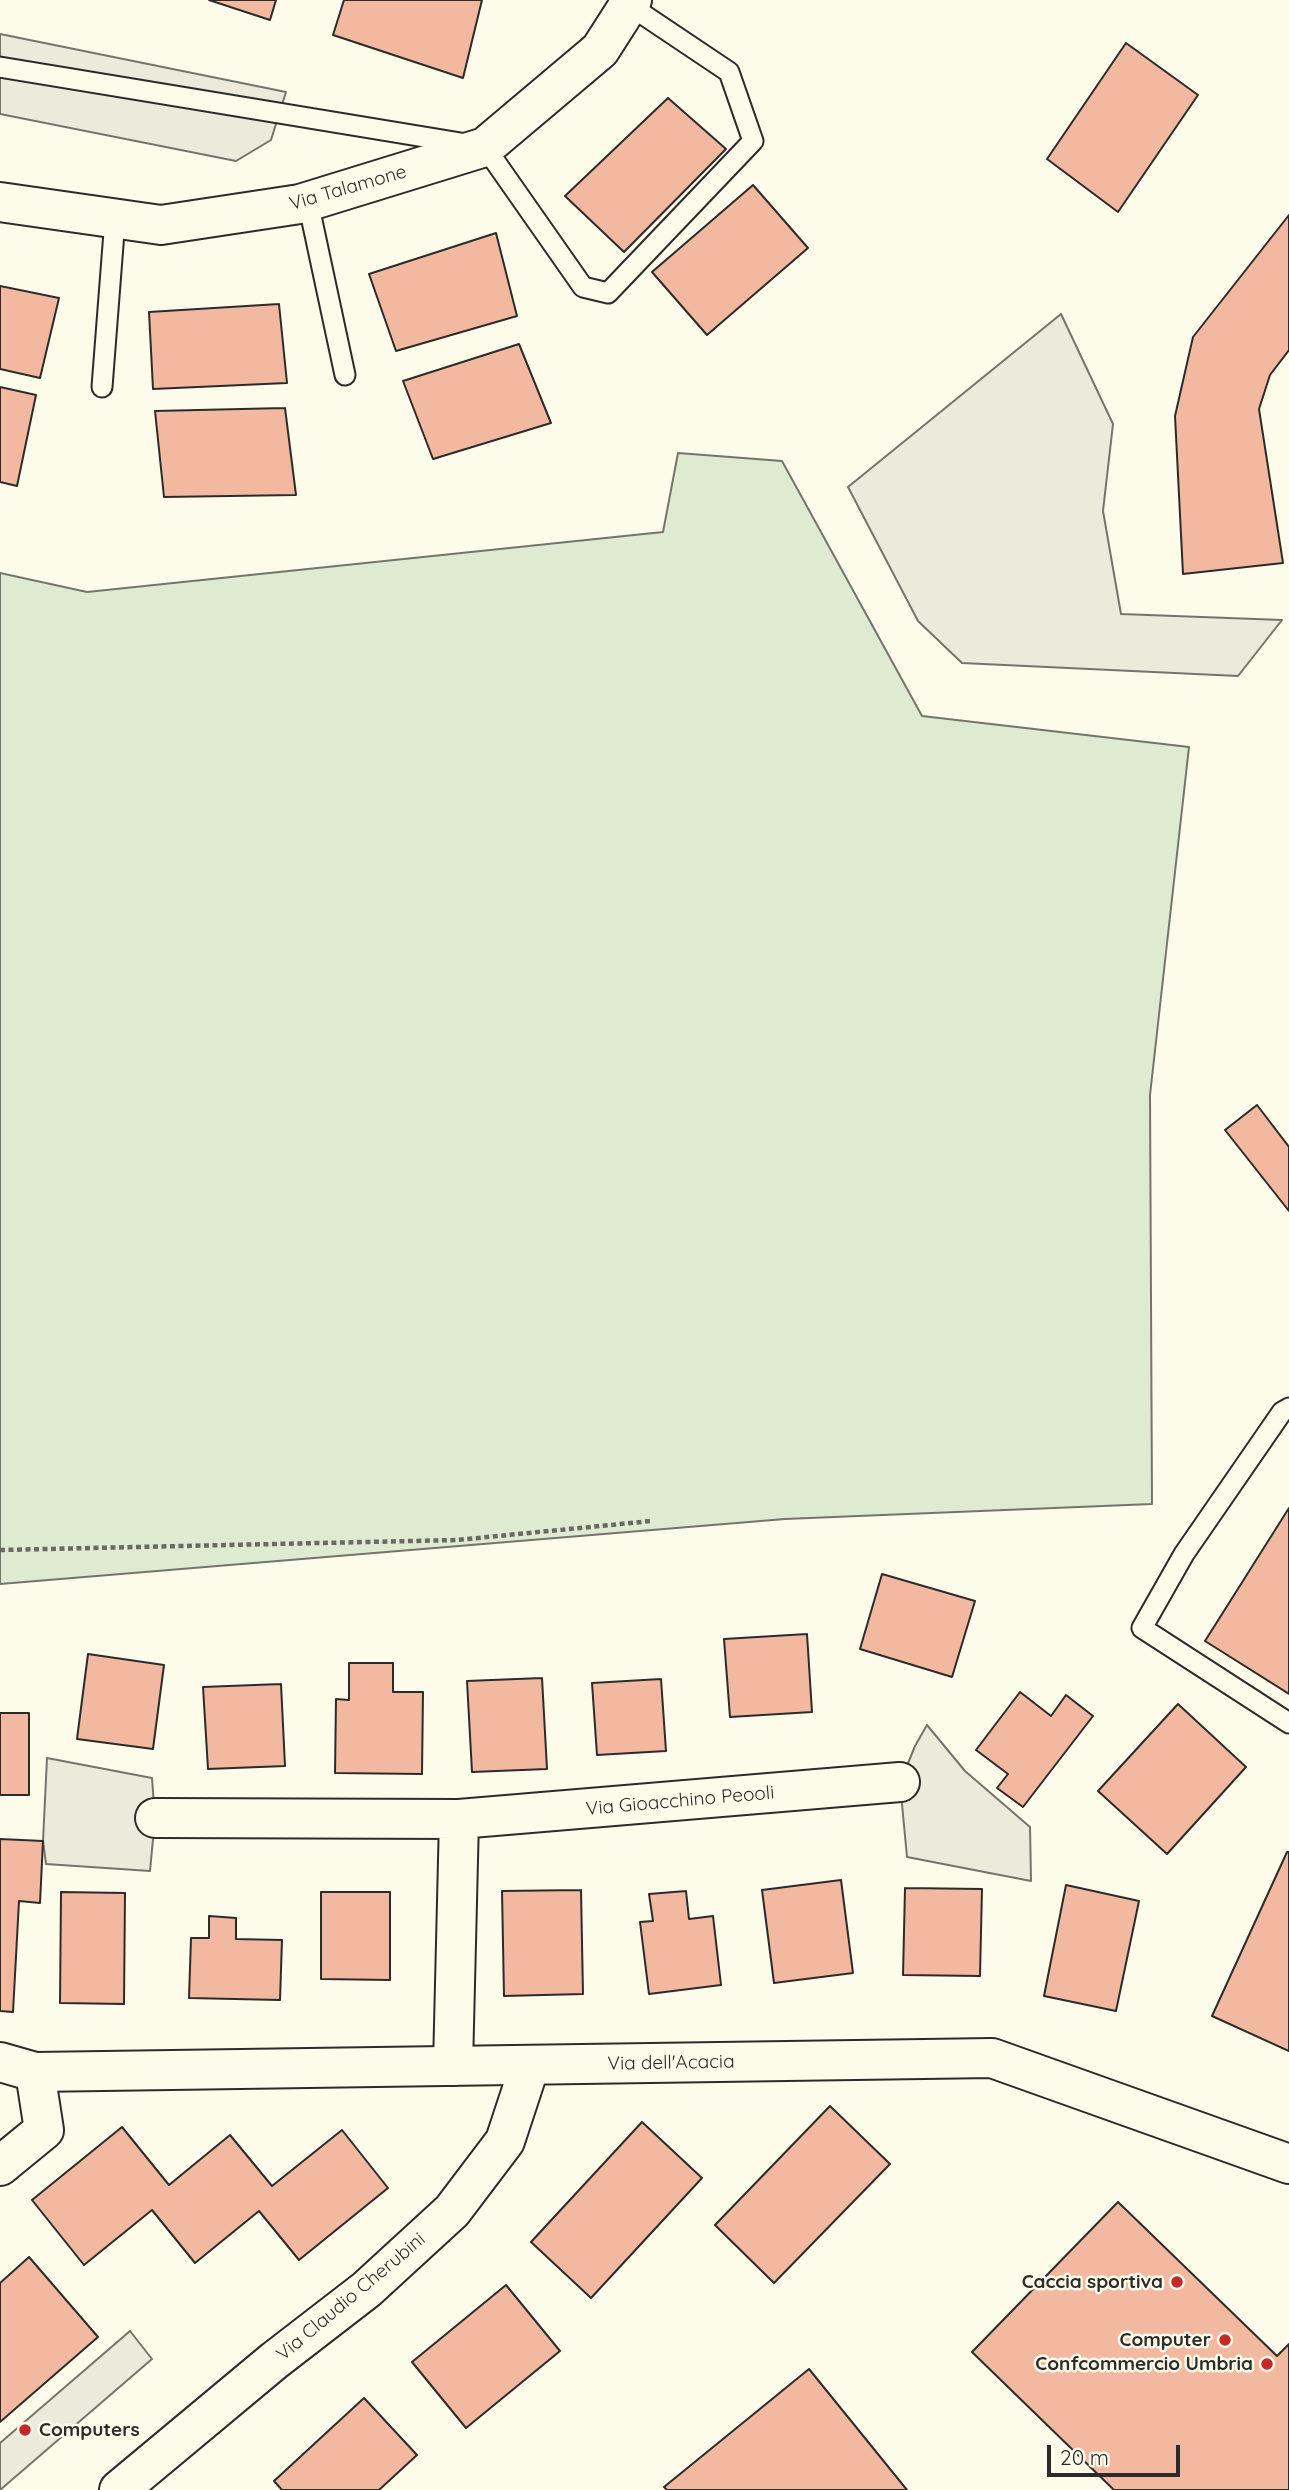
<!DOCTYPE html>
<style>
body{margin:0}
#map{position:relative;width:1289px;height:2490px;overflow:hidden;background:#fdfbea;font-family:Quicksand,sans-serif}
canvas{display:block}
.scale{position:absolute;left:1047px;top:2445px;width:133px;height:32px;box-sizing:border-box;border:4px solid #2b2b2b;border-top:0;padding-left:9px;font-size:21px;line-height:24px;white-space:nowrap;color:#2b2b2b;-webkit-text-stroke:5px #fdfbea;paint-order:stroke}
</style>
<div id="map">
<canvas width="1289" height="2490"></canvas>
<div class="scale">20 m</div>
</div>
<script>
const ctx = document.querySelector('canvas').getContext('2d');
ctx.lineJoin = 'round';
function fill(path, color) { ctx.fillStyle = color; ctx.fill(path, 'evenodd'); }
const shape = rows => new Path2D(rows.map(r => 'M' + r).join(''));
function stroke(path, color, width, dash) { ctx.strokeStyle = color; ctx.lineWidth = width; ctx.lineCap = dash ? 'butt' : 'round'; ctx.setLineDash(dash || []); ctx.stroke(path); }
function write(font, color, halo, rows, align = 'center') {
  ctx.font = font + ' Quicksand,sans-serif'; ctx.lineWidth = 5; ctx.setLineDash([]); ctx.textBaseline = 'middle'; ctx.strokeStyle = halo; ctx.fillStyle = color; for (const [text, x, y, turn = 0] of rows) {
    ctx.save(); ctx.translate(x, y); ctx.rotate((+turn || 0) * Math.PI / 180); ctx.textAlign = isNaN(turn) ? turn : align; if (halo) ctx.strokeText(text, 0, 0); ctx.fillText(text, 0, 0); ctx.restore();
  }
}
const green = shape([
 [678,453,782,461,922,716,1189,747,1150,1095,1152,1504,785,1519,0,1584,0,573,87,592,663,532,678,453]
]);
const parking = shape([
 [0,34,286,92,271,140,236,161,0,114,0,34],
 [1061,314,1113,424,1103,511,1121,614,1282,620,1238,676,962,663,918,621,848,487,1061,314],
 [927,1725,965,1771,1030,1827,1031,1881,907,1857,900,1783,915,1746,927,1725],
 [47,1758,152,1778,155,1818,150,1871,46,1864,43,1841,47,1758],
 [130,2331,152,2359,0,2490,0,2443,130,2331]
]);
const building = shape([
 [209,0,276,0,270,20,209,0],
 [344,0,482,0,463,78,333,35,344,0],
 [1126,43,1198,95,1118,212,1047,159,1126,43],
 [668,98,726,149,624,252,565,196,668,98],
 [753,185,808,248,707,335,652,272,753,185],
 [1289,215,1289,350,1270,375,1259,409,1283,563,1183,574,1175,416,1193,337,1289,215],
 [496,233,517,316,396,351,369,274,496,233],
 [0,286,59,298,40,378,0,369,0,286],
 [279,304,287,383,153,389,149,312,279,304],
 [519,344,551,423,433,459,403,381,519,344],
 [0,387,36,395,17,486,0,482,0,387],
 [285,408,296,495,164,497,155,411,285,408],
 [1257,1105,1289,1147,1289,1211,1225,1130,1257,1105],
 [1289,1508,1289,1694,1205,1641,1289,1508],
 [882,1574,975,1601,952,1677,860,1649,882,1574],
 [807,1634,812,1712,730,1717,724,1639,807,1634],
 [88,1654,164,1665,153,1749,77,1739,88,1654],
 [349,1663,393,1663,393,1692,423,1692,422,1774,335,1773,336,1699,349,1700,349,1663],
 [542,1678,547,1769,472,1772,467,1681,542,1678],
 [661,1679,666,1751,597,1755,592,1683,661,1679],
 [281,1684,285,1766,208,1769,203,1687,281,1684],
 [1020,1692,1051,1716,1066,1695,1093,1716,1023,1807,997,1788,1008,1774,976,1750,1020,1692],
 [1178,1704,1246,1767,1167,1854,1098,1791,1178,1704],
 [0,1713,29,1713,29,1795,0,1795,0,1713],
 [0,1839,43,1841,40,1903,19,1901,13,2012,0,2011,0,1839],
 [1287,1852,1289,1852,1289,2051,1212,2016,1287,1852],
 [841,1880,853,1973,774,1983,762,1890,841,1880],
 [1066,1885,1139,1901,1116,2011,1044,1996,1066,1885],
 [905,1888,982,1889,980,1976,903,1975,905,1888],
 [581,1890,583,1994,504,1996,502,1891,581,1890],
 [686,1891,689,1919,713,1916,721,1985,649,1994,640,1922,653,1921,649,1894,686,1891],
 [61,1892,125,1893,124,2004,60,2003,61,1892],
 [321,1892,390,1892,390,1980,321,1979,321,1892],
 [209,1916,236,1918,236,1939,282,1940,280,2000,189,1998,191,1938,209,1938,209,1916],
 [830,2106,890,2164,774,2283,715,2225,830,2106],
 [642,2122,702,2178,591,2298,531,2242,642,2122],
 [122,2127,169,2185,230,2135,272,2186,342,2130,388,2188,299,2260,259,2211,195,2263,152,2210,84,2265,32,2200,122,2127],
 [1118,2202,1277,2356,1289,2344,1289,2490,1114,2490,972,2352,1118,2202],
 [29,2257,98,2337,0,2422,0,2283,29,2257],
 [506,2285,560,2351,466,2428,412,2362,506,2285],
 [809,2369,907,2490,667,2490,664,2487,809,2369],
 [364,2398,417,2455,379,2490,282,2490,274,2481,364,2398]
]);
const path = shape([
 [0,1550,457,1540,651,1521]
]);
const lane = shape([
 [0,67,485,147,583,287,608,293,753,141,729,72,629,5],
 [308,202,345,375],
 [102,387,115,219],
 [1289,1408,1282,1412,1184,1554,1142,1628,1289,1723]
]);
const street = shape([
 [0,202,161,225,300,204,485,147,600,50,632,0],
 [155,1818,459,1819,900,1782],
 [453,2066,459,1819],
 [0,2166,44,2130,35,2072],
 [119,2490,275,2360,367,2289,452,2211,505,2141,530,2065]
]);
const secondary = shape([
 [0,2062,35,2072,992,2058,1289,2164]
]);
const markers = [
 [1177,2282,7,"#c62828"],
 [1225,2340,7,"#c62828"],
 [1267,2364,7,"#c62828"],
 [25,2430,7,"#c62828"]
];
const streetNames = [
 ["Via Talamone",348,188,-16],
 ["Via Gioacchino Peooli",680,1801,-5],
 ["Via dell'Acacia",671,2063,-1],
 ["Via Claudio Cherubini",351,2297,-40]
];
const poiNames = [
 ["Caccia sportiva",1163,2282],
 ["Computer",1211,2340],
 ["Confcommercio Umbria",1253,2364],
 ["Computers",39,2430,"left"]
];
fill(green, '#deebd1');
stroke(green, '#74746e', 2);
fill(parking, '#eceadb');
stroke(parking, '#74746e', 2);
fill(building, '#f2b8a0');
stroke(building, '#2b2b2b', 2);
stroke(lane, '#2b2b2b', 23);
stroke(street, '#2b2b2b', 42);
stroke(secondary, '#2b2b2b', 42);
stroke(path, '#6a6964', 4.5, [5, 3.5]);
stroke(lane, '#fdfbea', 19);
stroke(street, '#fdfbea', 38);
stroke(secondary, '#fdfbea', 38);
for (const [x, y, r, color] of markers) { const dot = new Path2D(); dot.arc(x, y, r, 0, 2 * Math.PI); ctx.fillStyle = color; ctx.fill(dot); stroke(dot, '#fdfbea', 2.5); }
write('19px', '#2b2b2b', '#fdfbea', streetNames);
write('bold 19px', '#2b2b2b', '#fdfbea', poiNames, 'right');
</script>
